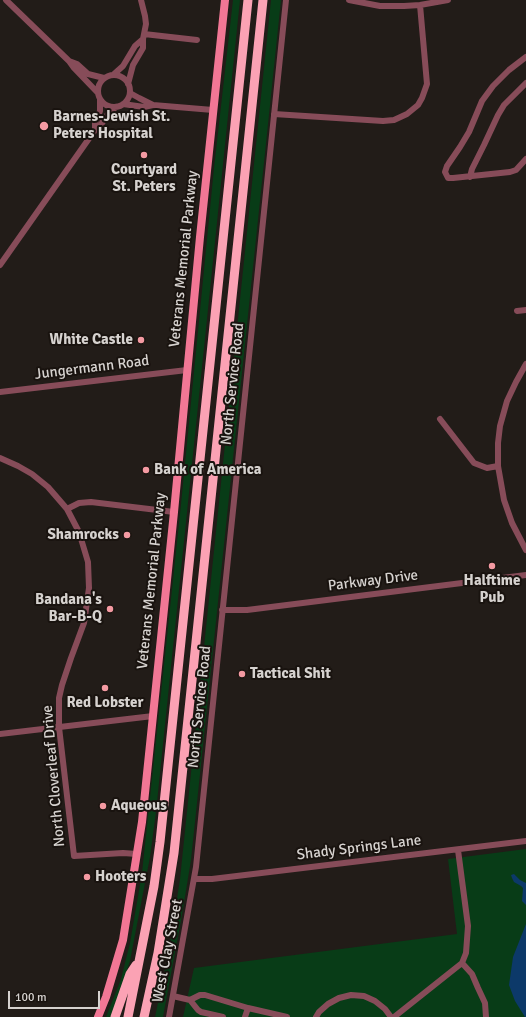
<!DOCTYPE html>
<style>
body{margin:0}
#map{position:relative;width:526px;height:1017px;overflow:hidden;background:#221c18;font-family:Signika,sans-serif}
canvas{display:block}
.scale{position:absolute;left:8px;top:991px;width:92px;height:18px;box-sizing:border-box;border:2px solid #d6d2cf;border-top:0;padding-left:5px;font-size:12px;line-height:14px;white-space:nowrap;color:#d6d2cf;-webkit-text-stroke:3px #19130f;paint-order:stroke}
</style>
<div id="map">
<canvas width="526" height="1017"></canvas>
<div class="scale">100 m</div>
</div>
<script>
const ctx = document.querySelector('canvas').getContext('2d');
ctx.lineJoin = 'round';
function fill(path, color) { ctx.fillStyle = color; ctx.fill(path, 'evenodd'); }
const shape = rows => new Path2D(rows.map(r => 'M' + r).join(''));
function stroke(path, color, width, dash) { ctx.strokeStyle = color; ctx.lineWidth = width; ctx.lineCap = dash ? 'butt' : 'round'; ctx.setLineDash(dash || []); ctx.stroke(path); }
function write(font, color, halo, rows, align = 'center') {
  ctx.font = font + ' Signika,sans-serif'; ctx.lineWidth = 4; ctx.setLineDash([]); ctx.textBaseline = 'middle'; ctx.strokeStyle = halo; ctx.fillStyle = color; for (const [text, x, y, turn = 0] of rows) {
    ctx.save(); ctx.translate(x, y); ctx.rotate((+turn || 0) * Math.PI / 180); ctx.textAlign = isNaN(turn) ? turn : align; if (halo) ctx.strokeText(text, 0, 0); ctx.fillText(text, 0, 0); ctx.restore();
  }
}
const green = shape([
 [233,0,240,0,156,812,150,857,130,961,111,1017,106,1017,121,979,130,943,142,873,181,504,214,168],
 [271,0,281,0,191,860,182,915,163,1017,155,1017,169,950,180,879],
 [526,849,526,1017,183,1017,194,968,457,934,448,859]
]);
const water = shape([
 [514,874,520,880,526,883,526,905,522,901,523,888,521,886,514,882,512,878,511,875],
 [526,924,526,1017,525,1017,515,1001,509,985,513,957]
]);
const minor = shape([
 [6,0,69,61,74,68,98,93],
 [349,0,380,6,404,6,420,5,448,0],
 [144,34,197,40],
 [526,57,509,70,493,86,482,101,469,132,460,147,447,166,445,172,448,178,453,178,510,172,516,170,526,159],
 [69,61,77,64,88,74,104,78],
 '98 91a16 16 0 1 1 32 0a16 16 0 1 1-32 0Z',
 [113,75,123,66,135,46,143,39],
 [128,84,133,65,143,48,143,39,146,24,145,16,141,0],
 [130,93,139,98,153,105],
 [123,104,144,107,153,105,213,110],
 [274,114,383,121,394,120,407,114,418,105,422,98,427,84,420,5],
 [95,130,95,123,100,111,100,100],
 [470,177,472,169,484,145,498,115,504,105,526,83],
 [0,265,95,130,100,126,108,114,116,107],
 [517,311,526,310],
 [526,364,516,382,507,401,500,426,498,443,498,466,504,500,512,523,526,550],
 [0,392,187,370],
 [440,419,474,463,487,468,498,466],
 [0,458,18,466,32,474,48,487,61,502,67,509,79,532,88,562,89,588,84,623,71,658,62,685,59,698,59,727,74,856,123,853,137,854],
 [67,509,79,503,91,502,174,512],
 [222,610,247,610,526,575],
 [0,734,153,716],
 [195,879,212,879,526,841],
 [462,963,472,974,478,988,485,1003,486,1017],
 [173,996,190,1000,200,995,205,995,248,1008,287,1017],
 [190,1000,198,1010,201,1012,223,1017],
 [169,1017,196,867,286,0],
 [245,1017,248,1008],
 [316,1017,319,1012,328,1004,339,998,351,995,364,996,375,1001,385,1009,391,1017],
 [394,1017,462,963,466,953,468,926,458,850]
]);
const major = shape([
 [98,1017,106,997,123,940,142,822,174,512,200,237,225,0]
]);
const highway = shape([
 [115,1017,130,974,136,965],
 [128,1017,154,886,160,842,248,0],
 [144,1017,158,953,174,853,263,0]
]);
const markers = [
 [44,126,5,"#f49aa2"],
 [144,155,4,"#f49aa2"],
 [141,340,4,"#f49aa2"],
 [146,470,4,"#f49aa2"],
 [127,535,4,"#f49aa2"],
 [492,566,4,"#f49aa2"],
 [110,609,4,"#f49aa2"],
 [242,674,4,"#f49aa2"],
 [105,688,4,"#f49aa2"],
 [103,806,4,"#f49aa2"],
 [87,877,4,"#f49aa2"]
];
const poiNames = [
 ["Barnes-Jewish St.",53,117],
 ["Peters Hospital",53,134],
 ["Courtyard",144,170,"center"],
 ["St. Peters",144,187,"center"],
 ["White Castle",133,340,"right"],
 ["Bank of America",154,470],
 ["Shamrocks",119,535,"right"],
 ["Halftime",492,581,"center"],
 ["Pub",492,598,"center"],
 ["Bandana's",102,600,"right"],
 ["Bar-B-Q",102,617,"right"],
 ["Tactical Shit",250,674],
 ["Red Lobster",105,703,"center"],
 ["Aqueous",111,806],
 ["Hooters",95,877]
];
const streetNames = [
 ["Veterans Memorial Parkway",184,259,-84],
 ["Jungermann Road",92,368,-7],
 ["North Service Road",233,384,-84],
 ["Veterans Memorial Parkway",152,581,-84],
 ["Parkway Drive",373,581,-7],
 ["North Service Road",200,707,-84],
 ["North Cloverleaf Drive",54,776,-95],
 ["Shady Springs Lane",359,848,-7],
 ["West Clay Street",168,951,-79]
];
fill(green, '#083c17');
fill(water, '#0c3969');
stroke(minor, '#874c59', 6);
stroke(major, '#f27795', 8);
stroke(highway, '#fba2b4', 9);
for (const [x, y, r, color] of markers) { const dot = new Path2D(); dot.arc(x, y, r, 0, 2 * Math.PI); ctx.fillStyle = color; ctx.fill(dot); stroke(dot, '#19130f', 1.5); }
write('bold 15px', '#d6d2cf', '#19130f', poiNames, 'left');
write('15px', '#d6d2cf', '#19130f', streetNames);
</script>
